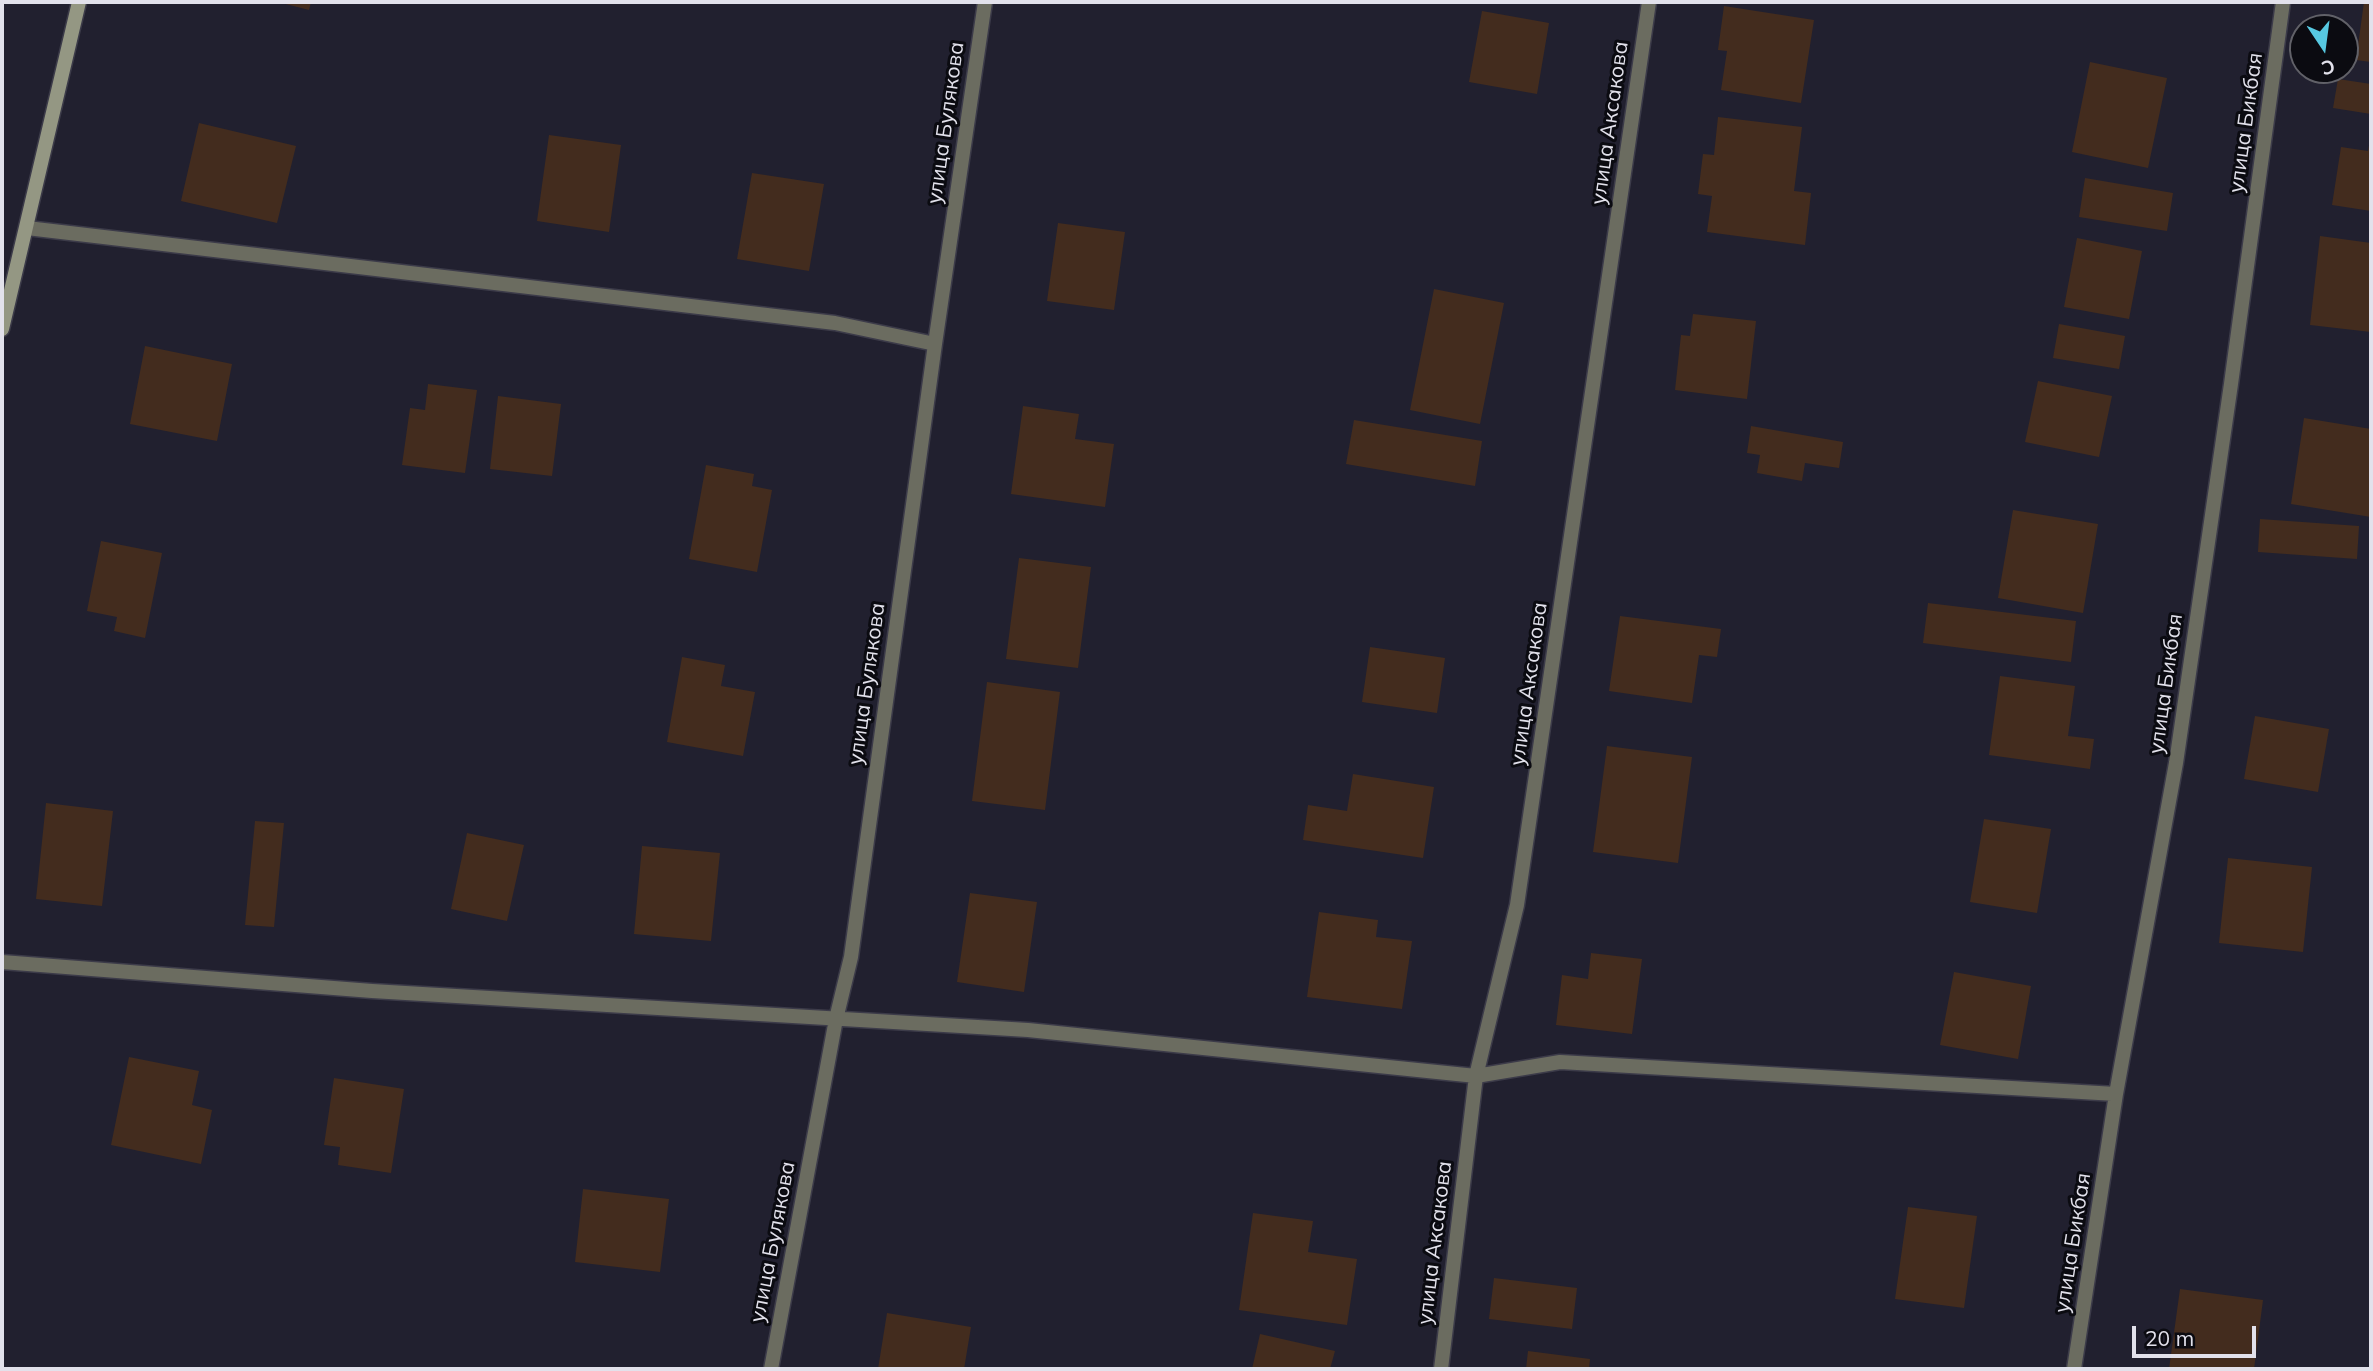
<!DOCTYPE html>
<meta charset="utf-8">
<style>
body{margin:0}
#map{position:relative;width:2373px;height:1371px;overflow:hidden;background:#21202f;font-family:Mulish,sans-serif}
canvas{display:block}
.frame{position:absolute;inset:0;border:4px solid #e2e1eb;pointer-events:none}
.north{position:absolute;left:2289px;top:14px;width:70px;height:70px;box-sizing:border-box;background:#0b0b11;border:2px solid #616168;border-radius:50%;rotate:167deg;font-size:19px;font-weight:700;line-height:28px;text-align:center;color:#e2e1eb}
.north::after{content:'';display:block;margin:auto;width:24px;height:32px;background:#57c9e2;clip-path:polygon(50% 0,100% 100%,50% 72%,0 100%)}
.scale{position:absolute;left:2132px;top:1326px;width:124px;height:32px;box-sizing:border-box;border:4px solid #e2e1eb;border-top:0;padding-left:9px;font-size:21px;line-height:24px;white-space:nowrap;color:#e2e1eb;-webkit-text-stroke:5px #0b0b11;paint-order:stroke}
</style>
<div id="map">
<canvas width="2373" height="1371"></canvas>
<div class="frame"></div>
<div class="north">С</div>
<div class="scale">20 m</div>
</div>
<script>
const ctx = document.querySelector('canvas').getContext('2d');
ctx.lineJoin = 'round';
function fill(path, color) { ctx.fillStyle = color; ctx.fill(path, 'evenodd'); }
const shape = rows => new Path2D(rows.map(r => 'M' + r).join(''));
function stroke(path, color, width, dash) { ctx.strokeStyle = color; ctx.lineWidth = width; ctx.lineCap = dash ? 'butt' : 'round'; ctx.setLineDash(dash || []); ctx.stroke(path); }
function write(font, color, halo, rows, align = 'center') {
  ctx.font = font + ' Mulish,sans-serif'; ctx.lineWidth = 6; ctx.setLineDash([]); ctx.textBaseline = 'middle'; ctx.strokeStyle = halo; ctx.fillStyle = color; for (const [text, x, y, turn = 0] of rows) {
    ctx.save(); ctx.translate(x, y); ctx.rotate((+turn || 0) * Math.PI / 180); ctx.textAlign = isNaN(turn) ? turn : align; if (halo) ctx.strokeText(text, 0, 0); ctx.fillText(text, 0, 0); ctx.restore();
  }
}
const building = shape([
 [278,2,311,2,309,10],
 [2364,2,2371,2,2371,62,2356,60],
 [1724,6,1814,20,1801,103,1721,90,1727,51,1718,50],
 [1482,11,1549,23,1537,94,1469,82],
 [2090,62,2167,78,2148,168,2072,152],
 [2338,79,2371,84,2371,114,2333,108],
 [1718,117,1802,127,1794,191,1811,193,1805,245,1707,232,1712,196,1698,194,1703,154,1714,155],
 [199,123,296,146,277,223,181,201],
 [549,135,621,145,609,232,537,221],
 [2370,140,2371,211,2332,205,2341,147,2368,151],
 [752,173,824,184,809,271,737,259],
 [2085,178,2173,193,2167,231,2079,217],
 [1058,223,1125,232,1114,310,1047,301],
 [2320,236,2371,243,2371,332,2310,325],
 [2077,238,2142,251,2129,319,2064,307],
 [1434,289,1504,303,1480,424,1410,410],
 [1693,314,1756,321,1747,399,1675,390,1681,335,1690,336],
 [2059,324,2125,336,2119,369,2053,358],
 [145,346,232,364,217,441,130,424],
 [2038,381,2112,396,2099,457,2025,442],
 [428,384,477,390,465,473,402,465,410,408,425,410],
 [498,396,561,404,552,476,490,469],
 [1023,406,1079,414,1075,439,1114,444,1105,507,1011,494],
 [2304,418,2371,429,2371,517,2291,504],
 [1354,420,1482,441,1475,486,1346,464],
 [1751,426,1843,442,1839,468,1805,463,1802,481,1757,473,1760,455,1747,453],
 [706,465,754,474,752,486,772,490,757,572,689,559],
 [2013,510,2098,524,2083,613,1998,598],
 [2260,519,2359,526,2357,559,2258,552],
 [101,541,162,553,145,638,114,631,117,617,87,611],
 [1019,558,1091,567,1078,668,1006,659],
 [1928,603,2076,621,2071,662,1923,643],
 [1620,616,1721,629,1717,657,1699,655,1692,703,1609,691],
 [1370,647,1445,658,1437,713,1362,702],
 [682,657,725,665,721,686,755,692,743,756,667,742],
 [2000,676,2075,686,2068,736,2094,739,2090,769,1989,755],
 [987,682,1060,692,1045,810,972,801],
 [2255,716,2329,729,2318,792,2244,779],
 [1607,746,1692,757,1678,863,1593,852],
 [1353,774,1434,787,1423,858,1303,840,1308,805,1347,811],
 [46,803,113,811,102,906,36,899],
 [1984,819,2051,829,2037,913,1970,902],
 [255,821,284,823,274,927,245,925],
 [467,833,524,845,507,921,451,909],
 [642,846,720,853,711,941,634,934],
 [2228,858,2312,867,2303,952,2219,943],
 [970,893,1037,902,1024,992,957,982],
 [1319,912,1378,920,1376,937,1412,941,1402,1009,1307,997],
 [1591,953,1642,959,1632,1034,1556,1025,1562,975,1588,979],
 [1954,972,2031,986,2018,1059,1940,1045],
 [129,1057,199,1071,192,1105,212,1110,201,1164,111,1145],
 [334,1078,404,1089,391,1173,338,1165,340,1147,324,1145],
 [583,1189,669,1199,660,1272,575,1262],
 [1908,1207,1977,1216,1964,1308,1895,1299],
 [1253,1213,1313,1221,1308,1252,1357,1259,1347,1325,1239,1310],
 [1494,1278,1577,1288,1572,1329,1489,1319],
 [2180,1289,2263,1300,2254,1369,2169,1369],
 [887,1313,971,1327,964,1369,878,1369],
 [1260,1334,1335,1351,1330,1369,1252,1369],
 [1528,1351,1590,1359,1589,1369,1526,1369]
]);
const minor = shape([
 [27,228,835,323,935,344],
 [2,962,372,991,1028,1030,1476,1076,1560,1062,2116,1094],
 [771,1369,836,1019,851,957,935,344,985,2],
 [1441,1369,1476,1076,1517,905,1649,2],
 [2074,1369,2116,1094,2176,763,2231,384,2283,2]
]);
const secondary = shape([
 [2,329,79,2]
]);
const streetNames = [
 ["улица Булякова",946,123,-82],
 ["улица Аксакова",1610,123,-82],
 ["улица Бикбая",2246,123,-82],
 ["улица Булякова",867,684,-82],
 ["улица Аксакова",1529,684,-82],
 ["улица Бикбая",2166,684,-82],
 ["улица Булякова",773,1242,-79],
 ["улица Аксакова",1435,1243,-83],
 ["улица Бикбая",2073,1243,-81]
];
fill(building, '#432c1e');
stroke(minor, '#3c3b49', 17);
stroke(secondary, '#3c3b49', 17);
stroke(minor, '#6b6c60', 14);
stroke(secondary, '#949783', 14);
write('21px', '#e2e1eb', '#0b0b11', streetNames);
</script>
